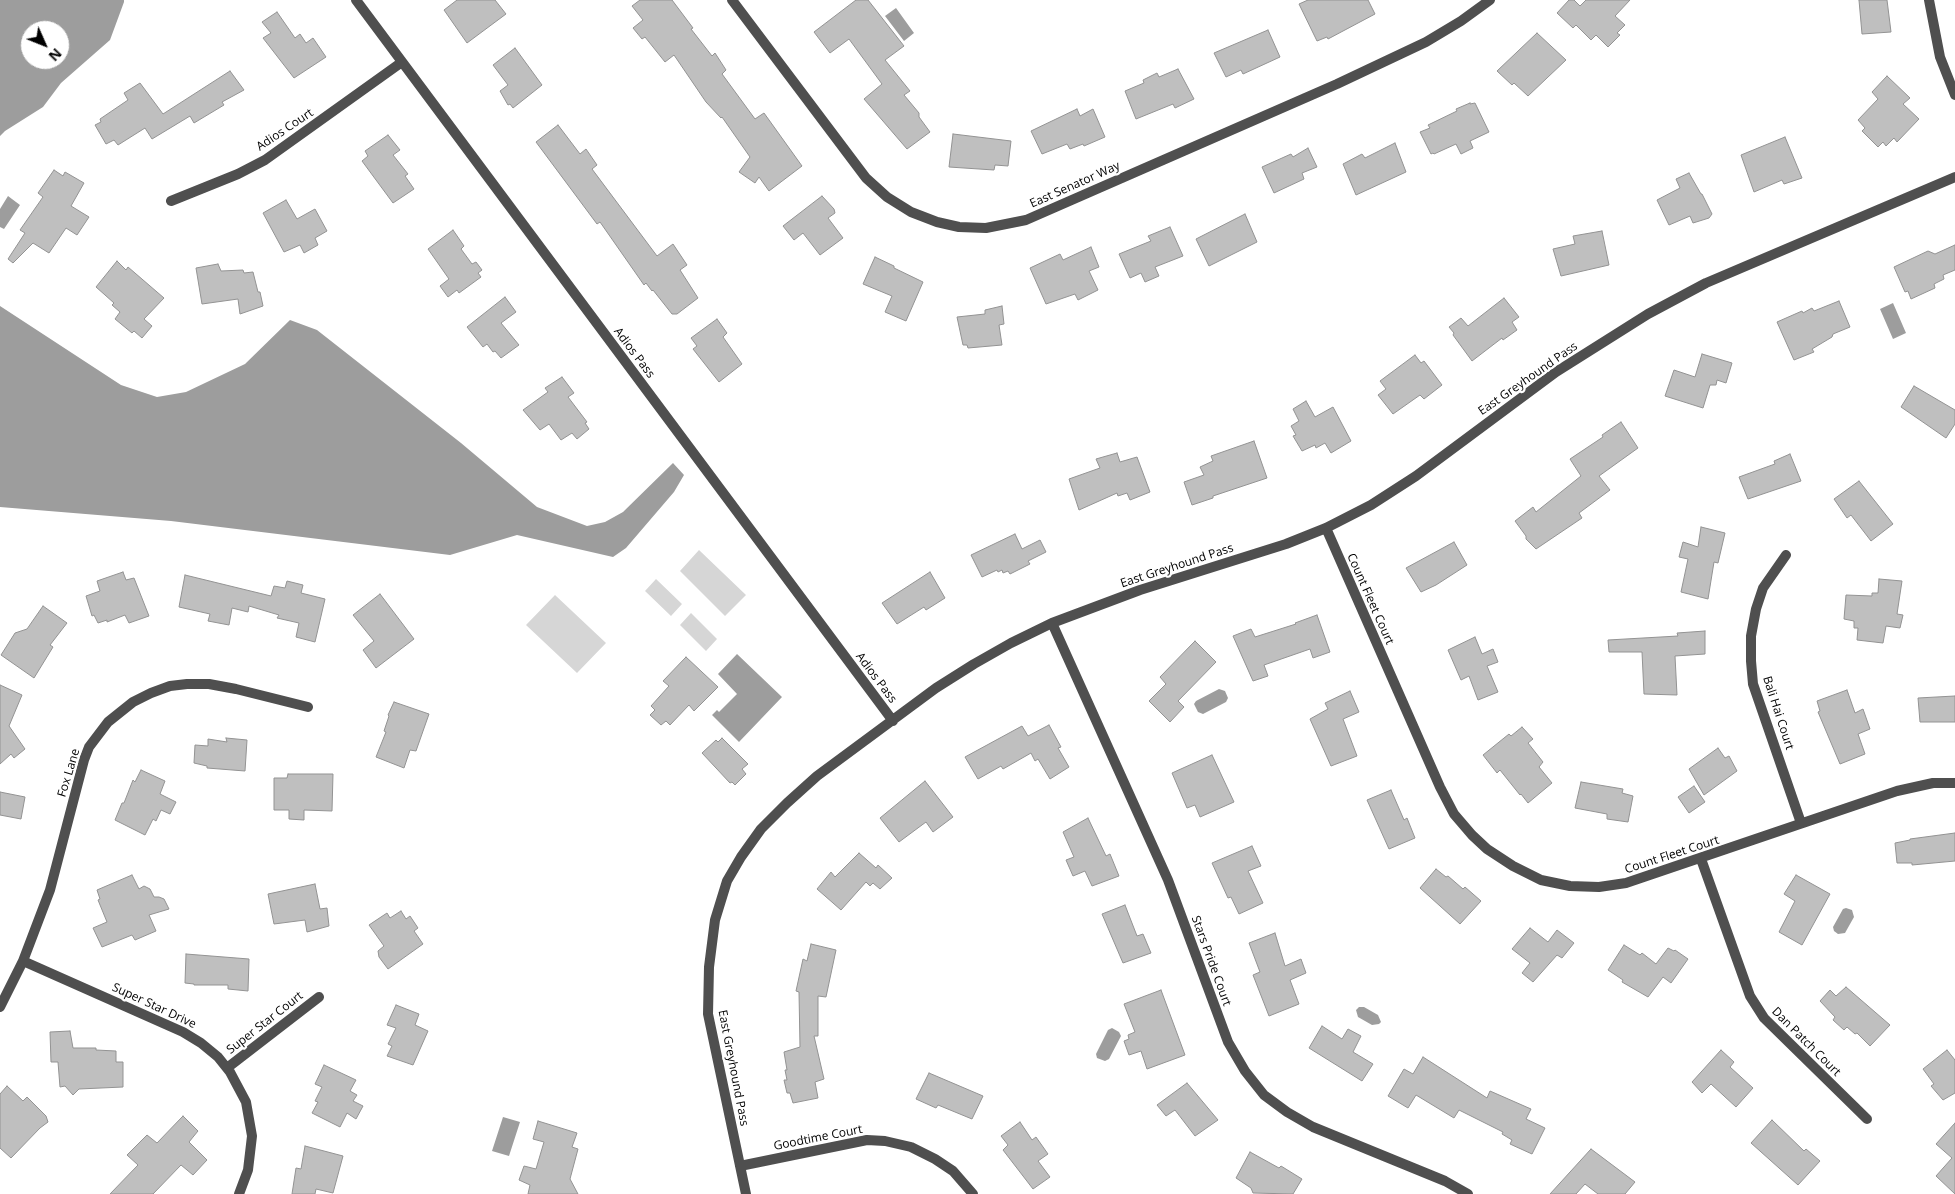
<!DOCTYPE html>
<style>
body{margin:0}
#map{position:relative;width:1955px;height:1194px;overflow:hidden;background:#fff;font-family:"Open Sans",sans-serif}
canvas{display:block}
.north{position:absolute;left:20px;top:20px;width:50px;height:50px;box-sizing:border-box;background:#fff;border:1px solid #999;border-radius:50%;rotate:134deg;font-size:14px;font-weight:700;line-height:20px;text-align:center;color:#000}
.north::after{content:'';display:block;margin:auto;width:18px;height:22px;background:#000;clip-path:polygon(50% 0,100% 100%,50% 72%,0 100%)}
</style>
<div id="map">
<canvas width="1955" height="1194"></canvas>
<div class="north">N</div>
</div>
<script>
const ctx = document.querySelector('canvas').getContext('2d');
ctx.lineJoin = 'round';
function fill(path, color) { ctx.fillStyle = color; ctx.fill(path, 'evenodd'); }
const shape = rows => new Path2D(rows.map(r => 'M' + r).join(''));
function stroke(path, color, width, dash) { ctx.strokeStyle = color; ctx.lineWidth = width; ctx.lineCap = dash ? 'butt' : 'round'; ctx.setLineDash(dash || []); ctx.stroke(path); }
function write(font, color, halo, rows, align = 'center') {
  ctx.font = font + ' "Open Sans",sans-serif'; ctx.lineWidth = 4.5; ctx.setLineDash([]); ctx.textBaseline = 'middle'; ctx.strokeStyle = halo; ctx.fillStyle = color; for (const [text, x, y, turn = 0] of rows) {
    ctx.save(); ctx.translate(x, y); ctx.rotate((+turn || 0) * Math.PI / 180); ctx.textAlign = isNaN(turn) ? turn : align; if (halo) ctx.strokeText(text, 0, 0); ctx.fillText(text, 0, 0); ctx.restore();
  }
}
const green = shape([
 [699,550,746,595,725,616,680,571],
 [656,579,682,604,671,616,645,591],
 [555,595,606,643,577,673,526,625],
 [691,613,717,639,706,651,680,625]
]);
const water = shape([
 [0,0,124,0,124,2,110,40,61,83,43,107,5,131,0,136],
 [30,30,60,30,60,60,30,60],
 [896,8,914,33,904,41,885,16],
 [8,196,20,205,4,229,0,227,0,209],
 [1893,303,1906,333,1893,339,1880,309],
 [0,306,121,385,157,397,186,392,245,364,290,320,317,330,461,443,537,507,587,526,605,522,623,512,673,463,684,475,674,492,626,548,613,557,517,535,450,555,171,521,0,507],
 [737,654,782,697,739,742,712,715,717,710,719,712,737,694,718,674],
 [1219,689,1225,691,1228,698,1226,702,1203,714,1198,712,1194,704,1196,701],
 [1846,908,1852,910,1854,917,1845,933,1838,934,1834,931,1833,927,1843,909],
 [1359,1007,1364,1007,1378,1015,1381,1022,1379,1024,1372,1025,1358,1017,1356,1010],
 [1112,1028,1119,1032,1121,1036,1109,1059,1105,1061,1097,1058,1096,1054,1108,1030],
 [503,1117,520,1122,509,1156,492,1151]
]);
const building = shape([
 [457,0,495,0,506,14,467,43,444,10,457,0],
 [640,0,672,0,693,28,691,29,712,56,715,53,726,70,722,74,755,119,764,113,802,166,769,191,759,177,755,183,739,172,750,157,722,117,721,118,706,102,674,55,665,62,645,37,642,39,633,28,643,20,632,6,640,0],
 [856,0,868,0,904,46,885,60,910,91,904,95,919,113,919,117,930,132,907,149,864,99,882,84,849,39,830,53,814,32,856,0],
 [1308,0,1368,0,1375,14,1328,39,1327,37,1317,41,1299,4,1308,0],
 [1569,0,1574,0,1580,6,1586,0,1630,0,1615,16,1625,25,1617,33,1620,35,1608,47,1596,35,1591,40,1576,25,1573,28,1557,13,1569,0],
 [1859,0,1887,0,1891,32,1862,34,1859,0],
 [277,12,295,38,300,34,306,43,313,38,326,57,294,78,263,38,271,33,262,22,277,12],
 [1268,30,1280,57,1243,74,1241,70,1226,77,1214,53,1268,30],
 [1537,33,1566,60,1528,96,1514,83,1512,85,1497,71,1537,33],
 [515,48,542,85,513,108,510,104,508,105,500,91,508,85,493,65,515,48],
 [1178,69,1194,99,1175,108,1173,104,1136,119,1125,91,1144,83,1143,80,1157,73,1159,77,1178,69],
 [230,71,244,90,222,102,224,105,194,123,190,116,152,139,145,128,118,145,114,140,106,144,95,125,101,122,100,119,128,100,124,93,140,83,163,114,230,71],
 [1887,76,1910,98,1903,104,1919,119,1897,142,1894,138,1886,146,1883,142,1878,147,1862,131,1865,128,1858,120,1878,99,1872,92,1887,76],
 [1470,103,1470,104,1475,103,1489,132,1470,141,1473,148,1461,154,1456,144,1434,154,1433,153,1431,154,1420,132,1430,128,1428,125,1457,111,1456,109,1470,103],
 [1077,109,1080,116,1093,109,1105,137,1084,146,1083,144,1070,149,1067,144,1042,154,1031,131,1077,109],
 [558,125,580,154,586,149,597,165,592,169,657,256,673,244,687,265,680,270,698,298,677,314,672,314,653,290,652,291,646,283,644,285,600,222,597,224,536,142,558,125],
 [953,134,1011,141,1008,166,995,165,994,170,949,167,953,134],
 [388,135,400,150,393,155,408,174,405,176,414,189,393,203,362,161,368,156,365,151,388,135],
 [1785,137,1802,178,1784,184,1782,180,1754,192,1741,155,1785,137],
 [1395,143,1406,172,1356,195,1343,164,1362,154,1365,158,1395,143],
 [1308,148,1317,167,1302,173,1304,179,1274,193,1262,167,1291,154,1293,157,1308,148],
 [54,170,63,176,65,172,84,183,71,206,89,217,77,235,66,228,49,253,33,243,13,263,8,259,25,233,20,230,43,197,38,193,54,170],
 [1689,173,1701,194,1702,194,1712,214,1709,218,1693,223,1690,216,1669,225,1657,200,1680,188,1676,179,1689,173],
 [822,196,834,209,835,213,828,218,843,238,820,255,803,233,794,240,783,226,822,196],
 [286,200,297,219,315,209,327,231,315,238,318,245,304,253,300,245,284,252,263,213,286,200],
 [1245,214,1257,242,1209,266,1196,239,1245,214],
 [1170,227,1183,256,1155,267,1159,276,1145,282,1141,273,1130,278,1119,254,1151,241,1148,236,1170,227],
 [453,230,464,246,461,249,472,264,476,262,482,270,478,273,481,277,459,293,457,290,448,297,440,286,449,279,428,249,453,230],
 [1602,231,1609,265,1561,276,1553,249,1575,244,1573,236,1602,231],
 [1955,245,1955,270,1943,275,1944,279,1934,284,1935,288,1911,299,1908,291,1905,292,1894,267,1928,251,1935,254,1955,245],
 [1091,247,1099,267,1089,271,1098,290,1078,300,1075,294,1046,304,1030,268,1060,254,1063,260,1091,247],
 [875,257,894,266,894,268,923,282,906,321,885,312,892,296,863,284,875,257],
 [117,261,126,270,128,267,164,298,144,319,152,326,142,338,134,331,132,333,115,319,120,312,112,305,114,303,96,287,117,261],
 [218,264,221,271,243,270,244,273,253,272,258,292,260,292,263,306,240,314,238,299,202,304,196,268,218,264],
 [505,297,516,312,501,323,519,345,501,358,495,351,493,352,487,344,483,347,467,327,505,297],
 [1504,298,1519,317,1512,322,1517,330,1503,340,1502,338,1472,361,1453,335,1454,333,1449,327,1461,318,1468,326,1504,298],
 [1839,301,1850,327,1833,334,1832,337,1812,349,1814,352,1794,360,1777,322,1802,311,1803,313,1812,308,1814,311,1839,301],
 [1002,306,1004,324,999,325,1002,345,968,348,967,345,963,345,957,317,985,314,985,310,1002,306],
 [717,319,727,333,723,337,742,364,719,382,693,349,697,346,691,338,717,319],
 [1702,354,1732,363,1726,383,1717,380,1716,385,1710,385,1703,408,1665,396,1674,370,1695,377,1702,354],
 [1415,355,1421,363,1424,361,1442,385,1424,399,1420,395,1393,414,1378,395,1386,389,1380,381,1415,355],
 [562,377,574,393,568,397,587,422,585,423,589,429,577,439,572,433,561,440,549,424,540,430,523,410,548,392,545,388,562,377],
 [1914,386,1955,410,1955,424,1946,438,1901,407,1914,386],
 [1306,401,1315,417,1333,407,1351,441,1331,453,1325,443,1316,448,1315,445,1302,451,1293,436,1296,435,1291,426,1299,421,1293,409,1306,401],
 [1621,422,1638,448,1599,476,1610,490,1579,513,1582,518,1536,549,1526,539,1526,536,1515,521,1533,507,1536,512,1581,476,1570,459,1603,437,1602,435,1621,422],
 [1254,441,1267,478,1213,496,1213,498,1192,505,1184,482,1204,475,1200,467,1213,461,1211,456,1254,441],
 [1117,453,1120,462,1137,457,1150,492,1130,500,1127,493,1118,496,1117,493,1079,510,1069,479,1100,468,1096,459,1117,453],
 [1790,454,1801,481,1748,499,1739,477,1775,464,1774,461,1790,454],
 [1859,481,1893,524,1871,541,1851,515,1847,518,1834,499,1859,481],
 [1701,527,1725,533,1718,563,1714,562,1708,599,1681,592,1688,559,1679,557,1683,542,1698,547,1701,527],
 [1015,534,1022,549,1040,540,1046,552,1028,561,1030,564,1010,574,1008,571,1003,573,1002,570,998,572,997,570,982,577,971,555,1015,534],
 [1454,542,1467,565,1436,585,1421,592,1406,568,1454,542],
 [123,572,126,580,134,578,149,616,129,623,125,615,107,622,107,620,98,623,94,615,92,616,86,596,100,591,97,581,123,572],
 [930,572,945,598,926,610,924,607,897,624,882,603,930,572],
 [185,575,271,596,274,586,285,588,287,581,303,585,301,593,325,599,315,642,296,637,299,623,277,618,279,615,249,606,248,612,232,608,229,625,208,621,210,614,179,607,185,575],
 [1879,579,1902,581,1897,614,1903,615,1900,628,1886,626,1883,643,1857,640,1858,628,1854,628,1854,621,1844,619,1846,595,1872,596,1872,593,1878,593,1879,579],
 [380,594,414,639,376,668,363,650,374,641,353,615,380,594],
 [43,606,67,623,50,645,53,647,34,678,1,655,15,633,27,629,43,606],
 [1317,615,1330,652,1313,658,1310,649,1264,665,1268,676,1253,681,1233,636,1251,629,1255,637,1296,624,1295,623,1317,615],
 [1705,631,1705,654,1675,656,1677,695,1644,694,1642,652,1609,652,1608,640,1678,636,1677,633,1705,631],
 [1475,637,1482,654,1493,649,1498,662,1487,666,1498,692,1478,700,1469,676,1461,680,1448,650,1475,637],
 [1195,641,1216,662,1178,701,1184,707,1170,722,1149,701,1166,684,1160,677,1195,641],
 [686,657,718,687,694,711,689,705,670,725,666,721,661,725,650,715,655,710,651,706,669,686,663,681,686,657],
 [0,685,22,695,9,726,25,749,14,758,11,754,0,764,0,685],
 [1847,690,1855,713,1863,709,1870,729,1858,734,1865,754,1840,764,1818,712,1820,711,1817,701,1847,690],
 [1350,691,1359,712,1343,719,1357,756,1331,766,1310,719,1328,709,1325,703,1350,691],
 [1955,696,1955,722,1920,722,1918,698,1955,696],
 [394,702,429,714,416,751,410,750,404,768,376,757,386,732,384,731,389,716,388,715,394,702],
 [1049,725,1061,747,1058,748,1069,767,1050,779,1038,759,1035,761,1031,753,1003,769,1001,766,978,779,965,757,1022,726,1028,736,1049,725],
 [1522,727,1533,739,1528,743,1543,762,1539,767,1552,783,1528,803,1521,794,1520,795,1500,770,1497,773,1483,755,1509,734,1511,736,1522,727],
 [226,738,247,740,245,771,207,768,207,766,194,763,195,745,208,746,208,739,227,742,226,738],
 [722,738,748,764,742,769,746,774,735,785,732,782,730,783,702,753,716,740,718,742,722,738],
 [1718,748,1725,758,1729,756,1737,771,1704,795,1689,769,1718,748],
 [1212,755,1234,802,1200,817,1195,805,1187,808,1172,773,1212,755],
 [141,770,165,781,160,794,176,802,170,814,161,810,156,821,153,819,145,835,115,820,122,803,124,803,133,780,135,782,141,770],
 [288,774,333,774,332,811,304,810,304,820,289,819,289,810,274,810,274,778,287,778,288,774],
 [925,781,953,817,933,832,926,822,899,842,880,818,925,781],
 [1581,782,1623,789,1622,793,1633,796,1628,822,1607,819,1607,814,1575,808,1581,782],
 [1694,786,1705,802,1689,813,1678,797,1694,786],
 [1391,790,1404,820,1407,818,1415,838,1389,849,1367,800,1391,790],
 [0,792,25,797,21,819,0,815,0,792],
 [1088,818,1106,856,1110,854,1119,876,1092,886,1085,871,1073,876,1066,860,1074,857,1063,832,1088,818],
 [1955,833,1955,861,1912,865,1912,863,1897,863,1895,843,1910,840,1910,839,1955,833],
 [1252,846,1261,866,1248,871,1263,903,1239,914,1231,897,1228,898,1212,863,1252,846],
 [859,853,876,868,878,865,892,878,880,889,873,883,870,886,866,882,841,910,817,889,831,872,835,877,859,853],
 [1436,869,1446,877,1448,876,1463,889,1465,887,1481,901,1460,924,1420,888,1436,869],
 [132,875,139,889,144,886,150,889,154,897,159,897,164,899,169,909,149,915,156,931,135,940,132,935,102,947,93,928,107,922,98,900,100,899,97,890,132,875],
 [1796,875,1830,894,1802,945,1779,932,1795,901,1784,894,1796,875],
 [315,884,320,909,327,908,329,926,307,932,305,920,274,924,268,894,315,884],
 [1125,905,1137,936,1143,934,1151,953,1123,963,1102,914,1125,905],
 [401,911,406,919,410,916,418,928,414,931,423,944,388,969,379,957,378,951,384,946,369,925,387,913,390,918,401,911],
 [1530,928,1548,942,1557,930,1574,943,1562,958,1557,955,1533,982,1522,973,1530,963,1512,949,1530,928],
 [1275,933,1285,966,1301,959,1306,973,1290,980,1299,1004,1269,1016,1253,975,1260,972,1249,943,1275,933],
 [811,944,836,950,826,997,818,996,818,1036,814,1036,824,1079,815,1082,818,1098,793,1103,790,1093,787,1093,784,1080,787,1080,785,1070,787,1070,784,1052,800,1047,799,992,796,991,803,959,807,961,811,944],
 [1624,945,1640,955,1642,953,1656,964,1668,948,1674,951,1675,950,1688,959,1671,983,1663,977,1648,997,1622,982,1623,980,1608,970,1624,945],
 [186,954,249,959,248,991,228,989,228,985,194,985,194,984,185,983,186,954],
 [1846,987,1890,1025,1870,1046,1857,1033,1855,1034,1847,1027,1844,1030,1833,1020,1835,1017,1820,1001,1830,990,1836,996,1846,987],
 [1161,990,1185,1055,1147,1069,1141,1051,1129,1055,1124,1041,1129,1039,1128,1035,1135,1032,1124,1004,1161,990],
 [396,1005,419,1014,415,1025,428,1031,413,1065,387,1056,392,1046,388,1044,396,1028,387,1025,396,1005],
 [1322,1026,1342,1039,1348,1029,1361,1036,1353,1052,1373,1064,1362,1081,1309,1048,1322,1026],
 [70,1031,73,1048,96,1048,96,1050,116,1051,116,1062,123,1062,123,1087,79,1089,73,1095,65,1086,60,1087,58,1062,51,1062,50,1032,70,1031],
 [1721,1050,1734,1062,1730,1067,1753,1088,1736,1107,1711,1084,1702,1093,1692,1082,1721,1050],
 [1947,1050,1955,1060,1955,1093,1943,1100,1931,1086,1934,1084,1923,1069,1947,1050],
 [1423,1057,1487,1098,1490,1091,1531,1109,1526,1119,1545,1128,1532,1154,1510,1144,1512,1140,1502,1134,1503,1132,1459,1110,1454,1118,1416,1095,1408,1108,1388,1096,1404,1069,1413,1074,1423,1057],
 [324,1065,356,1080,350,1091,357,1095,353,1101,363,1106,356,1119,347,1113,340,1127,312,1113,318,1102,315,1101,322,1087,315,1084,324,1065],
 [929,1073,983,1096,972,1119,938,1105,936,1108,916,1099,929,1073],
 [1187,1083,1218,1120,1195,1136,1175,1110,1166,1116,1157,1105,1187,1083],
 [7,1086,23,1101,27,1097,46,1116,48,1122,40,1128,11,1158,0,1148,0,1094,7,1086],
 [183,1116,198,1131,189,1142,207,1160,193,1175,181,1165,153,1194,110,1194,138,1165,127,1155,147,1135,157,1143,183,1116],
 [1772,1120,1804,1151,1806,1149,1820,1161,1798,1185,1751,1143,1772,1120],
 [538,1121,577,1133,572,1147,578,1149,570,1179,578,1194,528,1194,530,1185,519,1180,524,1166,536,1169,544,1142,533,1139,538,1121],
 [1020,1122,1032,1140,1036,1137,1048,1154,1038,1161,1050,1177,1033,1189,1003,1150,1008,1145,1001,1136,1020,1122],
 [1955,1123,1955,1194,1936,1176,1952,1158,1936,1144,1955,1123],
 [305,1146,343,1156,333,1193,316,1189,315,1194,292,1194,296,1168,301,1169,305,1146],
 [1591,1149,1635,1182,1625,1194,1598,1194,1585,1184,1576,1194,1550,1194,1591,1149],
 [1250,1152,1279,1168,1281,1166,1302,1179,1293,1194,1253,1193,1251,1188,1236,1178,1250,1152]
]);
const minor = shape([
 [356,0,893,721],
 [732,0,866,178,887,197,911,212,937,222,959,227,986,228,1026,220,1337,84,1426,42,1461,21,1490,0],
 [1929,0,1940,57,1955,95],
 [171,201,238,174,265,160,402,62],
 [1326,528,1440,787,1454,814,1472,835,1487,849,1513,866,1541,880,1570,886,1599,887,1626,883,1897,791,1933,783,1955,783],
 [1786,555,1763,588,1756,609,1751,636,1751,661,1753,684,1801,823],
 [1052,623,1168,880,1228,1042,1245,1071,1264,1095,1287,1112,1313,1127,1445,1181,1468,1194],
 [1701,859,1750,996,1764,1018,1867,1119],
 [23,961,183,1032,201,1043,218,1057,230,1072,246,1102,252,1136,248,1170,239,1194],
 [0,1007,23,961,50,890,84,760,89,747,108,722,133,702,151,693,170,686,187,684,209,684,236,689,308,707],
 [227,1068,319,997],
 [740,1166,867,1140,885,1141,911,1147,935,1159,953,1171,973,1194],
 [746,1194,708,1014,709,967,715,920,727,881,741,857,761,829,787,803,817,776,936,688,974,664,1011,643,1052,623,1140,590,1286,544,1326,528,1371,505,1416,476,1556,372,1648,314,1706,283,1955,177]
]);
const streetNames = [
 ["Adios Court",285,130,-34],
 ["East Senator Way",1075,185,-24],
 ["Adios Pass",634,353,53],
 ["East Greyhound Pass",1528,379,-35],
 ["East Greyhound Pass",1177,566,-18],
 ["Count Fleet Court",1370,599,66],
 ["Adios Pass",876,678,53],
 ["Bali Hai Court",1778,713,72],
 ["Fox Lane",69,773,-73],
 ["Count Fleet Court",1672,855,-18],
 ["Stars Pride Court",1211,961,70],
 ["Super Star Drive",154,1006,25],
 ["Super Star Court",265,1023,-38],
 ["Dan Patch Court",1806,1042,45],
 ["East Greyhound Pass",733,1068,79],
 ["Goodtime Court",818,1138,-11]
];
fill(green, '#d6d6d6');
fill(water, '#9d9d9d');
fill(building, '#bfbfbf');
stroke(building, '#939393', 1);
stroke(minor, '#4f4f4f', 10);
write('12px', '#000', '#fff', streetNames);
</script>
